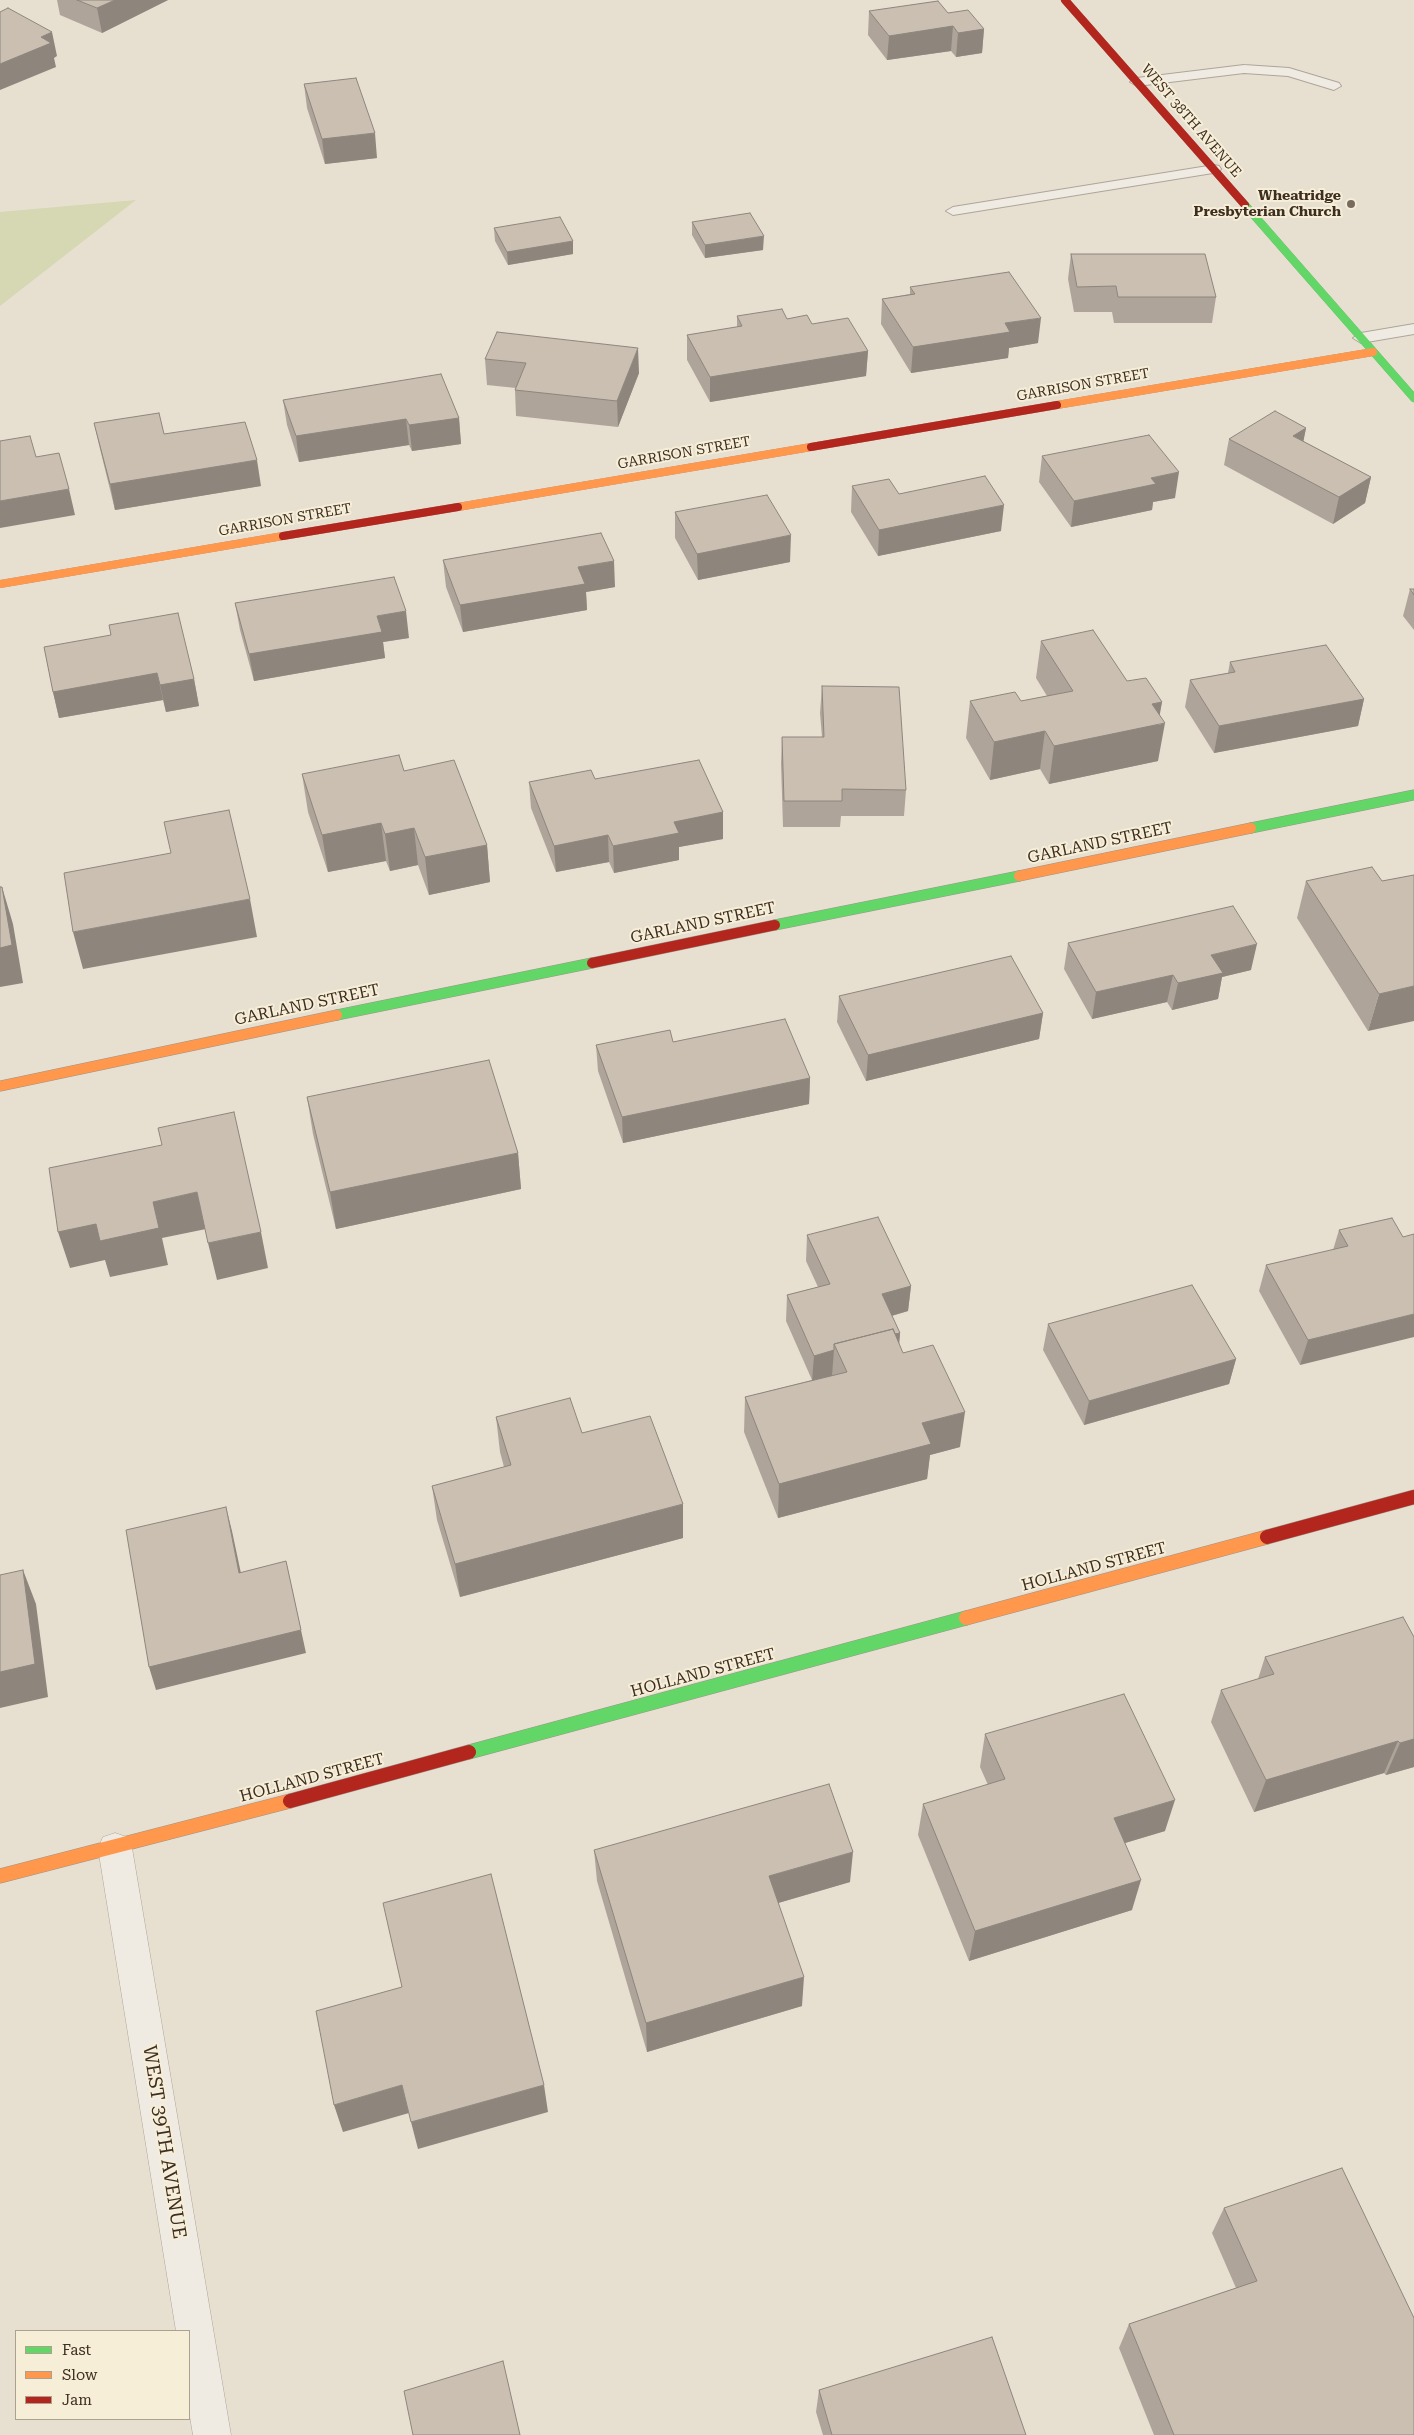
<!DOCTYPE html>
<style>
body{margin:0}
#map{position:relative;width:1414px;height:2435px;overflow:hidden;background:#e7e0d1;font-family:"Roboto Serif",serif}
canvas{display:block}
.legend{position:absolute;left:15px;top:2330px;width:175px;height:90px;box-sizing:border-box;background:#f7eed8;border:1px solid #ada18e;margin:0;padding:6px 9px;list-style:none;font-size:15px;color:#3d2e20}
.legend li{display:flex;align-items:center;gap:10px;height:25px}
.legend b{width:25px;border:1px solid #ada18e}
</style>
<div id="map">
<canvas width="1414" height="2435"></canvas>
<ul class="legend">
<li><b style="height:6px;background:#63d668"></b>Fast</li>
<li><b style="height:6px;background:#ff974d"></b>Slow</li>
<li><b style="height:6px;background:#b3261e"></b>Jam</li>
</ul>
</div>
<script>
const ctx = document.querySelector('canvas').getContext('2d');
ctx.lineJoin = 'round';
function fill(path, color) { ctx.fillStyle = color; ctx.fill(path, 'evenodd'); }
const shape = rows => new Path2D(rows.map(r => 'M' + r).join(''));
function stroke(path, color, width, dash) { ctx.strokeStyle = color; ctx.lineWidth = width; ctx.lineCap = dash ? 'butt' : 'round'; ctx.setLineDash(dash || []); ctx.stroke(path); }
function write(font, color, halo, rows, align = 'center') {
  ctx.font = font + ' "Roboto Serif",serif'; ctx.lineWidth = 4; ctx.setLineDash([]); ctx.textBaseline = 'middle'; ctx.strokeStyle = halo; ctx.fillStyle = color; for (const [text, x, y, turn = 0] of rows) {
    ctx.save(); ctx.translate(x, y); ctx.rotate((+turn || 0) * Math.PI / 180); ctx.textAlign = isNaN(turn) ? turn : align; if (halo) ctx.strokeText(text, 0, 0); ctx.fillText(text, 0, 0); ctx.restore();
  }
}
const green = shape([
 [136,200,0,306,0,212]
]);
const lane = shape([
 [1244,65,1289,68,1339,83,1341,86,1334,90,1288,76,1244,73,1137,86,1130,82,1137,78,1244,65],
 [1214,165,1219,166,1221,169,1219,172,953,215,946,211,953,207,1214,165],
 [1414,324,1414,334,1361,343,1353,338,1361,333,1414,324]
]);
const street = shape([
 [115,1833,127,1837,132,1848,231,2435,193,2435,189,2411,189,2331,176,2331,98,1848,103,1837,115,1833]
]);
const fastFar2 = shape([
 [1245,205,1414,398]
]);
const fastFar1 = shape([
 [1251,828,1414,795],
 [775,925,1019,876],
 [337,1015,592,963]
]);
const fast = shape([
 [469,1752,966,1618]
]);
const slowFar2 = shape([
 [1057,405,1373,352],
 [458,507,811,447],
 [0,584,283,536]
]);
const slowFar1 = shape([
 [1019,876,1251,828],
 [0,1086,337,1015]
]);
const slow = shape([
 [966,1618,1267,1537],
 [0,1876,290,1801]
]);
const jamFar2 = shape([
 [1065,0,1245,205],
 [811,447,1057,405],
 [283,536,458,507]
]);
const jamFar1 = shape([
 [592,963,775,925]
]);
const jam = shape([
 [1267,1537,1414,1497],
 [290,1801,469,1752]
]);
const wall = shape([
 [57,0,168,0,102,33,60,15],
 [869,11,948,13,984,29,982,53,956,57,951,51,887,60,868,35],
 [304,84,377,158,325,164,307,108],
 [692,222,763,250,705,258,692,235],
 [494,228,573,254,508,265,495,241],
 [1071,254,1216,297,1212,323,1114,323,1112,312,1074,312,1068,279],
 [910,287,1038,343,1009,348,1008,358,911,373,881,324,882,299,910,294],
 [737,316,787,319,812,324,868,351,866,376,710,402,687,360,687,335,737,327],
 [485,359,639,373,618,427,516,416,515,390,516,388,487,385],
 [283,400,459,418,461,444,412,451,409,445,299,462,287,425],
 [94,423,164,434,261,486,115,510,100,449],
 [1306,428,1303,441,1371,477,1365,503,1333,524,1224,465,1229,439],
 [1042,456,1175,498,1153,502,1152,510,1071,527,1039,482],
 [852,486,899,494,1001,531,878,556,851,512],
 [675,512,790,562,698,580,675,538],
 [443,560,615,587,586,592,587,610,463,632,446,587],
 [1410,589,1414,589,1414,630,1403,616],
 [235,603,409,638,383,642,385,658,254,681,240,630],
 [1041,641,1127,681,1162,702,1159,715,1158,761,1049,784,1040,769,990,780,966,738,970,701,1021,701,1047,696,1036,678],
 [44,647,194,679,199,706,166,712,163,700,59,718,53,692],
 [1230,662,1364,699,1358,726,1214,753,1185,707,1190,680,1228,673],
 [822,686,906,790,904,816,841,816,840,827,783,827,781,763,782,737,822,737,820,713],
 [404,771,487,845,490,882,429,895,418,865,390,871,386,861,328,872,308,812,302,774],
 [595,779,723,812,723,839,679,847,679,860,614,873,609,862,556,872,531,808,529,782],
 [1414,875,1368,1031,1297,918,1306,881,1382,881],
 [1068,943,1251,970,1222,977,1218,999,1172,1010,1167,1002,1092,1019,1064,969],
 [839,996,1043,1013,1039,1039,866,1081,837,1022],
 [673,1042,810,1078,809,1104,623,1143,598,1071,596,1045],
 [307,1097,518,1153,521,1189,336,1229,313,1134],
 [1392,1218,1300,1365,1259,1291,1266,1265,1333,1250,1339,1230],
 [807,1235,911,1286,908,1311,892,1316,900,1333,899,1344,903,1353,960,1447,930,1455,927,1479,778,1518,744,1432,745,1397,812,1380,786,1321,787,1295,818,1287,806,1261],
 [1048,1324,1236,1359,1229,1384,1084,1425,1043,1350],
 [496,1417,582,1433,683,1538,460,1597,437,1520,432,1486,504,1467,500,1452],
 [1414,1637,1414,1767,1386,1775,1384,1773,1254,1812,1211,1722,1221,1690,1258,1679,1265,1657],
 [985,1734,1165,1831,1125,1843,1132,1910,969,1961,918,1835,923,1804,988,1785,980,1767],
 [594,1850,850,1882,778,1903,802,2006,647,2052,597,1881],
 [1224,2208,1414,2435,1154,2435,1119,2348,1129,2324,1236,2288,1212,2233],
 [819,2390,1026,2435,823,2435,816,2412]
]);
const shadedWall = shape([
 [115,0,168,0,102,33,97,8],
 [953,26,951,51,887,60,889,36],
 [984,29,982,53,956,57,958,33],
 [52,32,57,56,54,58,56,67,0,90,0,64,41,37],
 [375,133,377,158,325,164,322,139],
 [764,236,763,250,705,258,705,245],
 [573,241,573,254,508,265,507,252],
 [1041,318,1038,343,1009,348,1008,358,911,373,913,347,1005,323],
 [638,348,639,373,618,427,617,401],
 [868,351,866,376,710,402,710,377],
 [459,418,461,444,412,451,409,425],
 [406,419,409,445,299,462,296,436],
 [1306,428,1301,454,1293,436],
 [257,460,261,486,115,510,110,484],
 [1179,472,1175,498,1153,502,1152,510,1071,527,1074,501,1151,478],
 [1371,477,1365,503,1333,524,1339,497],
 [69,489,75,515,0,528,0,501],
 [1004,505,1001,531,878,556,879,530],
 [791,535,790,562,698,580,697,554],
 [614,561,615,587,586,592,587,610,463,632,460,605,578,567],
 [406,611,409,638,383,642,385,658,254,681,249,654,377,616],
 [157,673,163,700,59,718,53,692],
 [194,679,199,706,166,712,160,685],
 [1364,699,1358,726,1214,753,1219,726],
 [1162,702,1158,725,1165,723,1158,761,1049,784,1054,746,1152,704],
 [1045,731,1040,769,990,780,994,742],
 [723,812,723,839,679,847,679,860,614,873,613,846,674,822],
 [381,823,386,861,328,872,322,835],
 [414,828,418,865,390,871,385,834],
 [608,835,609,862,556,872,554,846],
 [487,845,490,882,429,895,425,857],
 [2,887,13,924,23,983,0,987,0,948],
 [250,899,257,937,83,969,73,932],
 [1257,944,1251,970,1222,977,1218,999,1172,1010,1178,983,1211,955],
 [1173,975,1167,1002,1092,1019,1096,992],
 [1414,986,1414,1021,1368,1031,1379,994],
 [1043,1013,1039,1039,866,1081,868,1055],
 [810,1078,809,1104,623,1143,622,1117],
 [518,1153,521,1189,336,1229,330,1192],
 [197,1192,206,1229,162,1238,168,1265,110,1277,105,1260,70,1268,58,1232,153,1202],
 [261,1232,268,1268,217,1280,208,1243],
 [911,1286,908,1311,880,1319,882,1294],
 [1414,1314,1414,1337,1300,1365,1308,1340],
 [900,1333,898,1358,837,1350],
 [834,1350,832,1376,812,1381,814,1356],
 [1236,1359,1229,1384,1084,1425,1089,1401],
 [965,1412,960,1447,930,1455,927,1479,778,1518,779,1484,922,1423],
 [683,1504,683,1538,460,1597,455,1564],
 [226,1507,232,1531,246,1597,239,1573],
 [286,1561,306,1653,156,1690,149,1667],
 [23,1570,36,1604,48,1697,0,1708,0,1672],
 [1414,1739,1414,1767,1386,1775,1400,1743],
 [1398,1741,1384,1773,1254,1812,1266,1780],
 [1175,1800,1165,1831,1105,1849,1114,1818],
 [853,1852,850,1882,768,1906,769,1876],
 [1141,1880,1132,1910,969,1961,975,1931],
 [804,1977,802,2006,647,2052,646,2023],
 [402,2085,409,2113,343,2132,334,2105],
 [544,2085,548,2112,418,2149,411,2122]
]);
const building = shape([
 [77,0,115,0,97,8,77,0],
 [938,1,948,13,968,10,984,29,958,33,953,26,889,36,869,11,938,1],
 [8,8,52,32,41,37,51,43,0,64,0,12,8,8],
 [356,78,375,133,322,139,304,84,356,78],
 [750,213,764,236,705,245,692,222,750,213],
 [560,217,573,241,507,252,494,228,560,217],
 [1071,254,1205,254,1216,297,1118,297,1116,286,1077,287,1071,254],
 [1009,272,1041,318,1005,323,1010,332,913,347,882,299,915,294,910,287,1009,272],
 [782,309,787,319,807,315,812,324,848,318,868,351,710,377,687,335,742,326,737,316,782,309],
 [497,332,638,348,617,401,515,390,526,363,485,359,497,332],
 [441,374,459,418,409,425,406,419,296,436,283,400,441,374],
 [1275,411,1306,428,1293,436,1371,477,1339,497,1229,439,1275,411],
 [159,413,164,434,245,422,257,460,110,484,94,423,159,413],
 [1149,435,1179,472,1151,478,1156,484,1074,501,1042,456,1149,435],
 [30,436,36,457,59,453,69,489,0,501,0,441,30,436],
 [985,476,1004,505,879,530,852,486,889,479,899,494,985,476],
 [767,495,791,535,697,554,675,512,767,495],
 [601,533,614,561,578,567,585,584,460,605,443,560,601,533],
 [394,577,406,611,377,616,382,632,249,654,235,603,394,577],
 [1410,589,1414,589,1414,595,1410,589],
 [178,613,194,679,160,685,157,673,53,692,44,647,111,635,109,625,178,613],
 [1093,630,1127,681,1146,678,1162,702,1152,704,1165,723,1054,746,1045,731,994,742,970,701,1015,692,1021,701,1073,691,1041,641,1093,630],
 [1326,645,1364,699,1219,726,1190,680,1235,672,1230,662,1326,645],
 [822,686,899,687,906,790,842,789,842,801,784,801,782,737,824,737,822,686],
 [399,755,404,771,454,760,487,845,425,857,414,828,385,834,381,823,322,835,302,774,399,755],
 [699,760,723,812,674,822,679,833,613,846,608,835,554,846,529,782,591,770,595,779,699,760],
 [229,810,250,899,73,932,64,873,171,853,164,822,229,810],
 [1372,867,1382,881,1414,875,1414,986,1379,994,1306,881,1372,867],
 [0,887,2,887,12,945,0,948,0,887],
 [1233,906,1257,944,1211,955,1223,973,1178,983,1173,975,1096,992,1068,943,1233,906],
 [1011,956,1043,1013,868,1055,839,996,1011,956],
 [785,1019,810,1078,622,1117,596,1045,670,1030,673,1042,785,1019],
 [489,1060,518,1153,330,1192,307,1097,489,1060],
 [234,1112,261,1232,208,1243,197,1192,153,1202,159,1228,100,1241,96,1224,58,1232,49,1168,162,1145,158,1128,234,1112],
 [878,1217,911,1286,882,1294,900,1333,895,1334,893,1329,834,1344,834,1350,814,1356,787,1295,830,1284,807,1235,878,1217],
 [1392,1218,1403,1237,1414,1234,1414,1314,1308,1340,1266,1265,1348,1246,1339,1230,1392,1218],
 [1192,1285,1236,1359,1089,1401,1048,1324,1192,1285],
 [893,1329,903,1353,933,1345,965,1412,922,1423,931,1444,779,1484,745,1397,847,1372,834,1344,893,1329],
 [570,1398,582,1433,650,1416,683,1504,455,1564,432,1486,511,1465,496,1417,570,1398],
 [226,1507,239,1573,286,1561,301,1630,149,1667,126,1530,226,1507],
 [23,1570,35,1664,0,1672,0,1575,23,1570],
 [1403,1617,1414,1637,1414,1739,1400,1743,1398,1741,1266,1780,1221,1690,1274,1674,1265,1657,1403,1617],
 [1124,1694,1175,1800,1114,1818,1141,1880,975,1931,923,1804,1005,1779,985,1734,1124,1694],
 [829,1784,853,1852,769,1876,804,1977,646,2023,594,1850,829,1784],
 [491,1874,544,2085,411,2122,402,2085,334,2105,316,2011,402,1987,383,1903,491,1874],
 [1342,2168,1414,2318,1414,2435,1174,2435,1129,2324,1257,2281,1224,2208,1342,2168],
 [992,2337,1026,2435,832,2435,819,2390,992,2337],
 [503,2361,520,2435,413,2435,404,2391,503,2361]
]);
const markers = [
 [1351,204,5,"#786c5e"]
];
const farStreetnames = [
 ["WEST 38TH AVENUE",1191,121,49],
 ["GARRISON STREET",1083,385,-10],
 ["GARRISON STREET",684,453,-10],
 ["GARRISON STREET",285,520,-10]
];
const farPoinames = [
 ["Wheatridge",1341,196],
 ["Presbyterian Church",1341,212]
];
const streetNames = [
 ["GARLAND STREET",1100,843,-12],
 ["GARLAND STREET",703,923,-12],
 ["GARLAND STREET",307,1005,-12],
 ["HOLLAND STREET",1094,1567,-15],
 ["HOLLAND STREET",703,1673,-15],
 ["HOLLAND STREET",312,1778,-15]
];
const nearStreetnames = [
 ["WEST 39TH AVENUE",164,2142,81]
];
fill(green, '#d6d7b3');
stroke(lane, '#ada599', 2);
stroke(street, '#ada599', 1);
stroke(fastFar2, '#9c958a', 8);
stroke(fastFar1, '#9c958a', 11);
stroke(fast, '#9c958a', 15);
stroke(slowFar2, '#9c958a', 8);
stroke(slowFar1, '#9c958a', 11);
stroke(slow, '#9c958a', 15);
stroke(jamFar2, '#9c958a', 8);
stroke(jamFar1, '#9c958a', 11);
stroke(jam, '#9c958a', 15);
fill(lane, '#efebe3');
fill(street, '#efebe3');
stroke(fastFar2, '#63d668', 8);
stroke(fastFar1, '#63d668', 10);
stroke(fast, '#63d668', 14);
stroke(slowFar2, '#ff974d', 8);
stroke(slowFar1, '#ff974d', 10);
stroke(slow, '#ff974d', 14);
stroke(jamFar2, '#b3261e', 8);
stroke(jamFar1, '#b3261e', 10);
stroke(jam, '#b3261e', 14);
fill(wall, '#afa499');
fill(shadedWall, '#8e867d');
fill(building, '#cbbfb2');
stroke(building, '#8e867d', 1);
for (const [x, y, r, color] of markers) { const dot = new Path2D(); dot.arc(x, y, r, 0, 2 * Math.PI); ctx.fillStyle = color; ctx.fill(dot); stroke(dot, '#f7eed8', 2); }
write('14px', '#3d2e20', '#f7eed8', farStreetnames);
write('bold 14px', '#3d2e20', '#f7eed8', farPoinames, 'right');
write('16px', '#3d2e20', '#f7eed8', streetNames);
write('19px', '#3d2e20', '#f7eed8', nearStreetnames);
</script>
